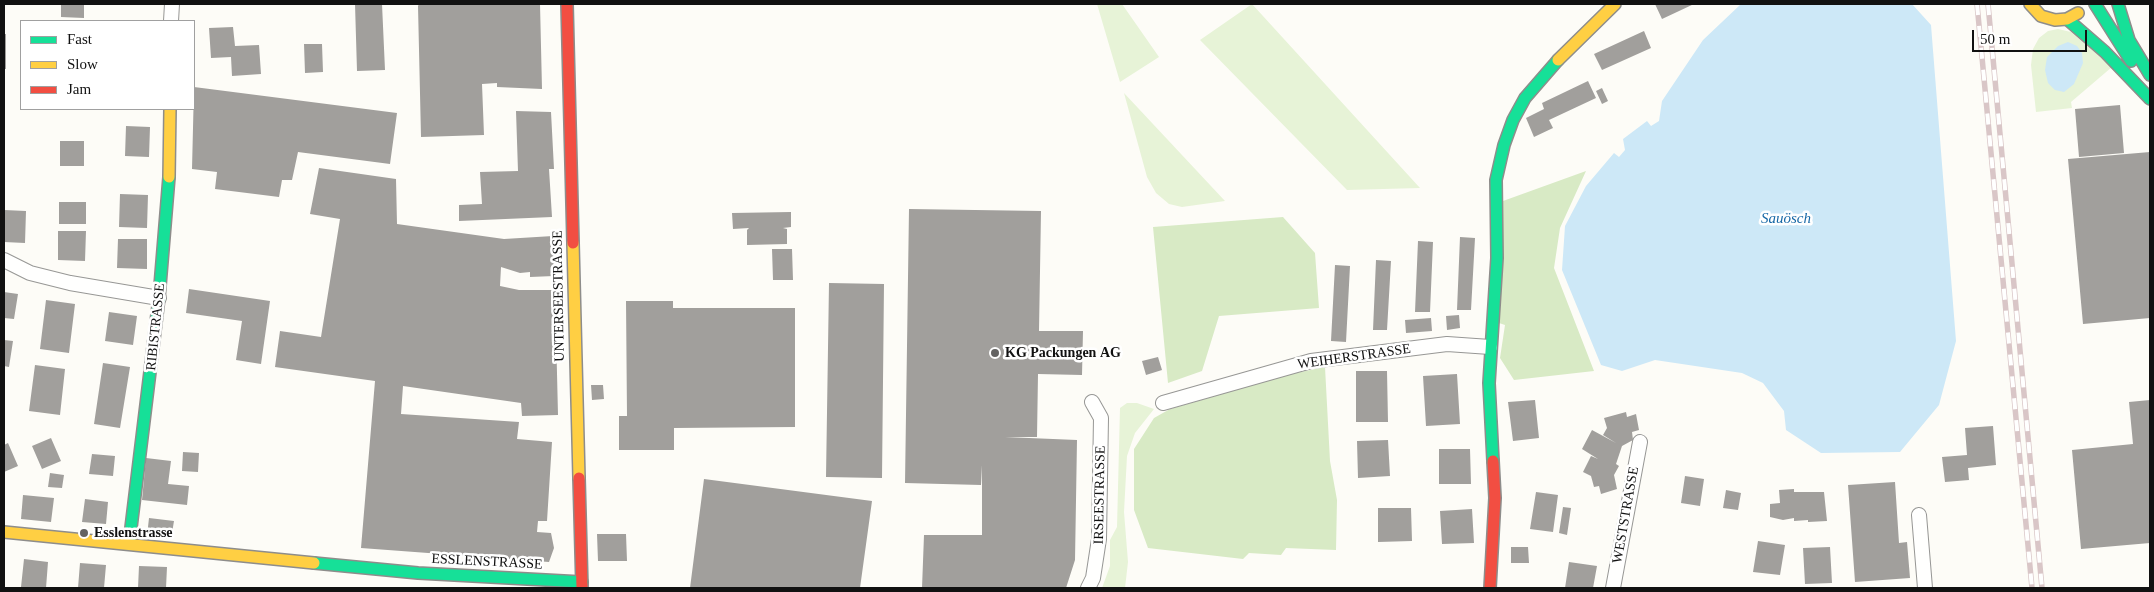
<!DOCTYPE html>
<meta charset="utf-8">
<style>
body{margin:0}
#map{position:relative;width:2154px;height:592px;overflow:hidden;background:#fdfcf7;font-family:Georgia,serif}
canvas{display:block}
.frame{position:absolute;inset:0;border:5px solid #111;pointer-events:none}
.legend{position:absolute;left:20px;top:20px;width:175px;height:90px;box-sizing:border-box;background:#fff;border:1px solid #a0a0a0;margin:0;padding:6px 9px;list-style:none;font-size:15px;color:#111}
.legend li{display:flex;align-items:center;gap:10px;height:25px}
.legend b{width:25px;border:1px solid #a0a0a0}
.scale{position:absolute;left:1972px;top:30px;width:115px;height:22px;box-sizing:border-box;border:2px solid #111;border-top:0;padding-left:6px;font-size:15px;line-height:18px;white-space:nowrap;color:#111;-webkit-text-stroke:4px #fff;paint-order:stroke}
</style>
<div id="map">
<canvas width="2154" height="592"></canvas>
<div class="frame"></div>
<ul class="legend">
<li><b style="height:6px;background:#16e098"></b>Fast</li>
<li><b style="height:6px;background:#ffcf43"></b>Slow</li>
<li><b style="height:6px;background:#f24e42"></b>Jam</li>
</ul>
<div class="scale">50 m</div>
</div>
<script>
const ctx = document.querySelector('canvas').getContext('2d');
ctx.lineJoin = 'round';
function fill(path, color) { ctx.fillStyle = color; ctx.fill(path, 'evenodd'); }
const shape = rows => new Path2D(rows.map(r => 'M' + r).join(''));
function stroke(path, color, width, dash) { ctx.strokeStyle = color; ctx.lineWidth = width; ctx.lineCap = dash ? 'butt' : 'round'; ctx.setLineDash(dash || []); ctx.stroke(path); }
function write(font, color, halo, rows, align = 'center') {
  ctx.font = font + ' Georgia,serif'; ctx.lineWidth = 5; ctx.setLineDash([]); ctx.textBaseline = 'middle'; ctx.strokeStyle = halo; ctx.fillStyle = color; for (const [text, x, y, turn = 0] of rows) {
    ctx.save(); ctx.translate(x, y); ctx.rotate((+turn || 0) * Math.PI / 180); ctx.textAlign = isNaN(turn) ? turn : align; if (halo) ctx.strokeText(text, 0, 0); ctx.fillText(text, 0, 0); ctx.restore();
  }
}
const green = shape([
 [1097,4,1122,4,1159,57,1120,82],
 [1252,4,1420,188,1347,190,1200,40],
 [2058,29,2071,32,2112,67,2071,102,2072,108,2036,112,2031,65,2033,49,2039,38,2048,31],
 [1124,93,1225,201,1182,207,1169,204,1156,193,1147,177],
 [1127,403,1137,403,1154,409,1135,433,1127,456,1124,512,1128,562,1125,588,1102,588,1110,566,1110,540,1117,527,1120,408]
]);
const forest = shape([
 [1586,171,1560,228,1554,268,1594,371,1514,380,1500,358,1505,325,1499,323,1503,201],
 [1283,217,1315,253,1319,308,1219,316,1202,371,1168,383,1153,227],
 [1325,367,1330,461,1337,500,1336,550,1286,548,1281,555,1249,553,1243,559,1148,548,1134,510,1134,449,1154,418,1170,409,1291,374]
]);
const water = shape([
 [1741,4,1912,4,1931,25,1956,341,1939,405,1900,452,1821,453,1786,430,1784,411,1763,383,1742,373,1655,360,1622,371,1601,365,1562,270,1565,226,1586,186,1614,153,1619,157,1625,150,1623,139,1647,121,1651,126,1659,121,1662,101,1703,40],
 [2068,42,2077,46,2082,53,2083,63,2074,84,2064,92,2055,90,2048,83,2045,70,2047,57,2058,46]
]);
const building = shape([
 [61,4,84,4,84,18,61,17],
 [355,4,382,4,385,70,357,71],
 [419,4,540,4,542,89,497,87,497,83,482,84,484,135,421,137,418,6],
 [1655,4,1694,4,1662,19],
 [233,27,235,46,259,45,261,74,232,76,231,57,211,58,209,28],
 [1644,31,1651,48,1602,70,1594,54],
 [4,34,6,34,6,69,4,69],
 [304,44,322,44,323,72,305,73],
 [1588,81,1596,98,1549,120,1553,128,1534,137,1526,118,1544,109,1542,103],
 [194,87,397,113,390,164,298,152,292,180,282,180,279,197,215,189,217,172,192,169],
 [1602,88,1608,101,1602,104,1596,91],
 [2120,105,2124,153,2079,157,2075,109],
 [516,111,551,112,554,169,549,169,552,217,459,221,459,205,482,204,480,172,518,171],
 [126,126,150,127,149,157,125,156],
 [60,141,84,141,84,166,60,166],
 [2150,152,2150,318,2083,324,2068,159],
 [319,168,396,179,397,224,504,239,553,236,554,276,530,277,530,272,520,273,501,267,500,286,519,290,555,290,558,415,522,416,521,403,403,386,401,414,519,422,517,439,552,442,547,521,538,521,537,532,551,533,554,548,549,562,361,548,375,381,275,367,280,331,321,337,340,219,310,214],
 [120,194,148,195,147,228,119,227],
 [59,202,86,202,86,224,59,224],
 [909,209,1041,211,1039,331,1083,331,1082,375,1038,374,1037,437,1005,437,1077,440,1075,560,1066,588,922,588,924,535,982,535,982,465,981,485,905,483],
 [4,210,26,211,25,243,4,242],
 [791,212,791,227,783,228,787,229,787,244,747,245,747,230,749,228,733,229,732,213],
 [58,231,86,231,85,261,58,260],
 [1460,237,1475,238,1471,310,1457,310],
 [118,239,147,239,147,269,117,268],
 [1418,241,1433,242,1430,312,1415,312],
 [772,249,792,249,793,280,773,280],
 [1376,260,1391,261,1387,330,1373,330],
 [1335,265,1350,266,1346,342,1331,341],
 [829,283,884,284,882,478,826,477],
 [189,289,270,301,261,364,236,360,242,321,186,313],
 [4,292,18,294,14,319,4,318],
 [46,300,75,304,69,353,40,349],
 [626,301,673,301,673,308,795,308,795,427,674,428,674,450,619,450,619,416,627,416],
 [109,312,137,316,133,345,105,341],
 [1459,315,1460,328,1447,330,1446,316],
 [1431,318,1432,331,1406,333,1405,320],
 [4,340,13,341,9,367,4,366],
 [1158,357,1162,370,1146,375,1142,361],
 [103,363,130,367,120,428,94,424],
 [35,365,65,369,60,415,29,411],
 [1356,371,1387,371,1388,422,1356,422],
 [1457,374,1460,424,1426,426,1423,376],
 [591,385,603,385,604,399,592,400],
 [1535,400,1539,438,1513,441,1508,402],
 [2150,400,2150,543,2081,549,2072,450,2133,444,2129,402],
 [1626,412,1627,417,1636,414,1639,430,1632,432,1633,440,1622,446,1616,464,1619,466,1614,475,1617,489,1601,494,1599,486,1594,487,1591,476,1583,472,1591,456,1598,459,1582,449,1592,430,1616,443,1603,435,1607,428,1604,418],
 [1993,426,1996,465,1968,468,1969,480,1945,482,1942,457,1967,455,1965,428],
 [51,438,61,461,42,469,32,446],
 [1388,440,1390,476,1358,478,1357,441],
 [8,443,18,466,4,472,4,445],
 [1439,449,1470,449,1471,484,1439,484],
 [183,452,199,453,198,472,182,471],
 [92,454,115,456,113,476,89,474],
 [146,458,171,461,168,484,189,486,187,505,142,500],
 [50,473,64,475,62,488,48,487],
 [1685,476,1704,479,1700,506,1681,503],
 [704,479,872,501,860,588,690,588],
 [1895,482,1899,543,1907,542,1910,578,1855,582,1848,485],
 [1794,489,1794,492,1824,492,1827,521,1808,522,1808,520,1794,521,1794,518,1783,520,1770,517,1770,504,1780,503,1779,490],
 [1726,490,1741,493,1738,510,1723,508],
 [1536,492,1558,495,1553,532,1530,529],
 [23,495,54,498,51,522,21,519],
 [85,499,108,502,106,524,82,522],
 [1563,507,1571,508,1567,535,1559,533],
 [1378,508,1411,508,1412,541,1378,542],
 [1472,509,1474,543,1442,544,1440,511],
 [149,518,174,521,171,539,147,536],
 [597,534,626,534,627,561,598,561],
 [1758,541,1785,545,1780,575,1753,572],
 [1511,547,1528,547,1529,563,1511,563],
 [1830,547,1832,583,1805,584,1803,548],
 [24,559,48,562,46,588,21,587],
 [1569,562,1597,566,1593,588,1565,588],
 [80,563,106,565,104,588,78,588],
 [139,566,167,567,166,588,138,588]
]);
const street = shape([
 [171,21,172,4],
 [4,260,30,273,70,283,159,298],
 [1163,403,1311,361,1447,344,1490,347],
 [1919,515,1925,588],
 [1088,588,1093,578,1099,539,1101,418,1092,402],
 [1613,588,1640,442]
]);
const fast = shape([
 [2095,4,2131,61],
 [2118,4,2129,40,2150,75],
 [2067,19,2105,52,2150,99],
 [1493,461,1489,383,1497,258,1496,180,1504,145,1513,120,1525,98,1558,60],
 [129,544,159,298,169,177],
 [314,563,418,573,582,582]
]);
const slow = shape([
 [2030,4,2041,16,2055,20,2067,19,2078,13],
 [1558,60,1615,4],
 [169,177,170,109],
 [573,243,579,478],
 [4,532,314,563]
]);
const jam = shape([
 [567,4,573,243],
 [579,478,582,588],
 [1490,588,1495,498,1493,461]
]);
const rail = shape([
 [1977,4,2032,588],
 [1988,4,2042,588]
]);
const markers = [
 [995,353,5,"#646362"],
 [84,533,5,"#646362"]
];
const streetNames = [
 ["UNTERSEESTRASSE",559,296,-91],
 ["RIBISTRASSE",156,327,-84],
 ["WEIHERSTRASSE",1354,357,-8],
 ["IRSEESTRASSE",1100,495,-89],
 ["WESTSTRASSE",1626,515,-80],
 ["ESSLENSTRASSE",487,562,3]
];
const poiNames = [
 ["KG Packungen AG",1005,353],
 ["Esslenstrasse",94,533]
];
const waterNames = [
 ["Sauösch",1786,219]
];
fill(green, '#e7f3d7');
fill(forest, '#d8eac5');
fill(water, '#cde8f7');
fill(building, '#a19f9c');
stroke(street, '#979795', 16);
stroke(fast, '#8e8d8b', 14);
stroke(slow, '#8e8d8b', 14);
stroke(jam, '#8e8d8b', 14);
stroke(street, '#fffffe', 14);
stroke(fast, '#16e098', 11);
stroke(slow, '#ffcf43', 11);
stroke(jam, '#f24e42', 11);
stroke(rail, '#d9c6c7', 5.5);
stroke(rail, '#fff', 4, [11]);
for (const [x, y, r, color] of markers) { const dot = new Path2D(); dot.arc(x, y, r, 0, 2 * Math.PI); ctx.fillStyle = color; ctx.fill(dot); stroke(dot, '#fff', 2); }
write('14px', '#111', '#fff', streetNames);
write('bold 14px', '#111', '#fff', poiNames, 'left');
write('italic 15px', '#1768a6', '#fff', waterNames);
</script>
